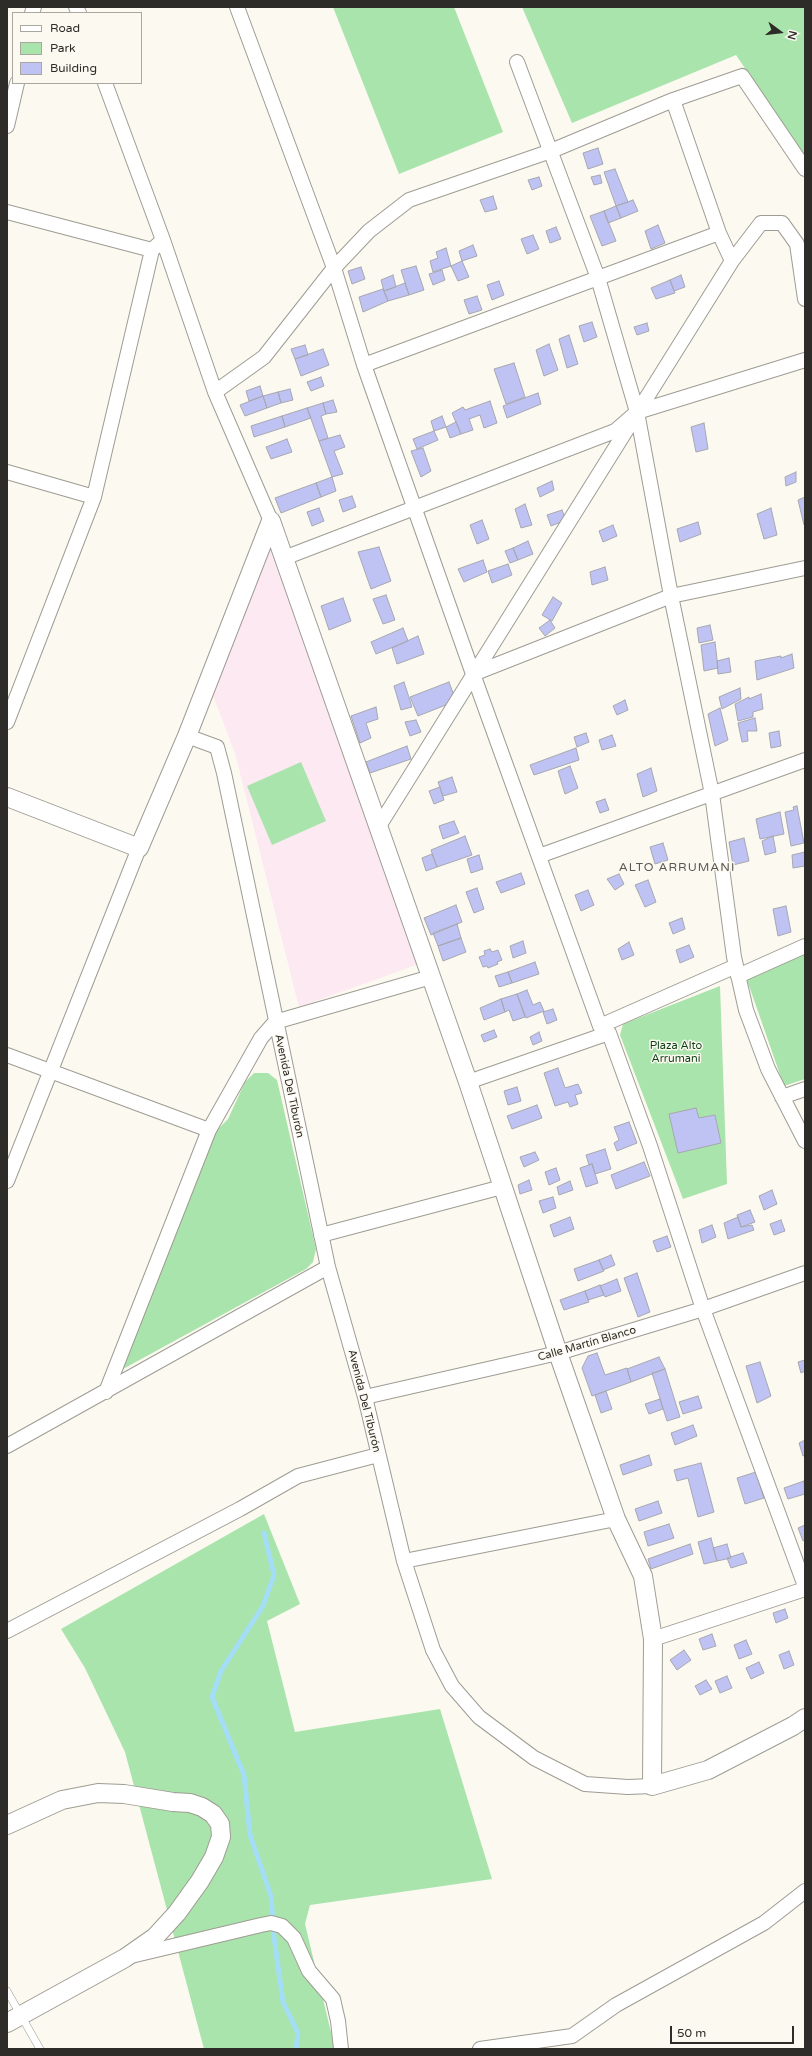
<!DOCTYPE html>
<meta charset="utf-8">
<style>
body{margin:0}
#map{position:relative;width:812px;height:2056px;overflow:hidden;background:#fbf9f0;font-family:"Varela Round",sans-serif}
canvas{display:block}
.frame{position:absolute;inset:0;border:8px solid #2d2c29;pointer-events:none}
.legend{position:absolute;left:12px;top:12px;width:130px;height:72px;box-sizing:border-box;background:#fbf9f0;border:1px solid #a9a7a0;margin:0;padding:5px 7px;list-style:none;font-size:12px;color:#2d2c29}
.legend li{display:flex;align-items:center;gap:8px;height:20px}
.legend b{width:20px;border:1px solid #a9a7a0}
.north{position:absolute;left:760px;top:12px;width:40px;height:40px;-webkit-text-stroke:3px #fbf9f0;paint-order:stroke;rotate:105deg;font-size:11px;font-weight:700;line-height:16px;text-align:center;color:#2d2c29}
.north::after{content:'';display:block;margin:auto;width:14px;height:18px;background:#2d2c29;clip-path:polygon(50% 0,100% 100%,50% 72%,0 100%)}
.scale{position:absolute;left:670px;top:2026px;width:124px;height:18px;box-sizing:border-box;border:2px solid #2d2c29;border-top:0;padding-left:5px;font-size:12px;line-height:14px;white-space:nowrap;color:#2d2c29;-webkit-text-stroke:3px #fbf9f0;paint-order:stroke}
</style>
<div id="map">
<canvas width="812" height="2056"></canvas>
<div class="frame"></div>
<ul class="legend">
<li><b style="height:5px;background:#fff"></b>Road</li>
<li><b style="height:11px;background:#a9e4ac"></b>Park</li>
<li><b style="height:11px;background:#bfc3f3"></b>Building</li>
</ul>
<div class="north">N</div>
<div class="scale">50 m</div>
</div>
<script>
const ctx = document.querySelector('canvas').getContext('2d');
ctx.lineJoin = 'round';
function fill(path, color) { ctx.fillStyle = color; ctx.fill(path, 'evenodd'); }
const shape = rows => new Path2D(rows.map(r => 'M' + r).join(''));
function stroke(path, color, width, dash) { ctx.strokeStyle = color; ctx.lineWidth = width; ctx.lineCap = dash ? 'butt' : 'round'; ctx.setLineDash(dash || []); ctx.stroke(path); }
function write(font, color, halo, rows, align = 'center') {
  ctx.font = font + ' "Varela Round",sans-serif'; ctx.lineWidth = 3; ctx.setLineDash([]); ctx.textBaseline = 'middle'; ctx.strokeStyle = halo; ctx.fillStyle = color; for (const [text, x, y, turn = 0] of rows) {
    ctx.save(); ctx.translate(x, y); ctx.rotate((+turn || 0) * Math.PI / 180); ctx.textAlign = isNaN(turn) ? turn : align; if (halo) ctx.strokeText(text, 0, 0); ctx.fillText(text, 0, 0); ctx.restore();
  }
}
const education = shape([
 [271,548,419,964,299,1007,235,753,212,693]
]);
const green = shape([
 [333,7,454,7,503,132,399,174],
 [522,7,805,7,805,157,736,55,572,123],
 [301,762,326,821,272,845,247,786],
 [805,953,805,1079,784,1086,746,977],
 [720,986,727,1184,683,1199,620,1035,623,1024],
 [254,1073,268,1073,277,1080,316,1249,313,1262,306,1269,123,1369,215,1132,228,1119,245,1082],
 [264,1514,300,1604,267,1621,295,1732,440,1709,492,1879,310,1905,305,1924,335,2049,204,2049,125,1752,85,1668,61,1629]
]);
const stream = shape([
 [264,1533,274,1575,263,1606,221,1671,212,1697,244,1775,250,1835,271,1896,274,1937,283,2002,298,2033,296,2049]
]);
const building = shape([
 [598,148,603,164,588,169,583,153,598,148],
 [615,169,628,202,616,206,604,172,615,169],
 [600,175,602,183,594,185,591,177,600,175],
 [539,177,542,186,532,190,528,180,539,177],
 [493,196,497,209,485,212,480,200,493,196],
 [633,200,638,211,621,218,616,206,633,200],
 [616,206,621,218,608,223,604,211,616,206],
 [604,211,616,241,602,246,590,216,604,211],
 [658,225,665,243,651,249,645,231,658,225],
 [556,227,561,239,550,243,546,231,556,227],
 [533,235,539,249,527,254,521,239,533,235],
 [473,245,477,256,462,261,459,251,473,245],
 [446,248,451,266,433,272,430,261,438,258,436,252,446,248],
 [462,261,469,277,458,281,451,266,462,261],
 [416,266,424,290,409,295,401,270,416,266],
 [361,267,365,279,352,284,348,271,361,267],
 [442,270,445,280,433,285,429,274,442,270],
 [393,275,396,287,384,291,381,280,393,275],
 [681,275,685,287,674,291,670,280,681,275],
 [670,280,675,293,656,299,651,288,670,280],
 [499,281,504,295,492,300,487,285,499,281],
 [405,283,409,295,388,301,384,291,405,283],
 [383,289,388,301,363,312,359,297,383,289],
 [477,296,482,310,469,314,464,300,477,296],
 [592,322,597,337,584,342,579,326,592,322],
 [647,323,649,331,637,335,634,327,647,323],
 [569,335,578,364,567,368,559,339,569,335],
 [549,344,558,370,544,376,536,350,549,344],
 [305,345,308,355,295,359,291,349,305,345],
 [323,349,329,365,301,376,295,359,323,349],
 [514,363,525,397,506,404,494,369,514,363],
 [321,377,324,386,311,391,307,382,321,377],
 [260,386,263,396,249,401,246,391,260,386],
 [290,389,293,400,281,403,278,392,290,389],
 [278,392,281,403,267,408,263,396,278,392],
 [538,393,541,404,507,418,503,406,538,393],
 [263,396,267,408,245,416,240,405,263,396],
 [333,400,337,412,326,414,323,403,333,400],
 [490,401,497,423,484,428,480,415,469,419,473,430,461,434,452,413,463,407,465,410,490,401],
 [323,403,326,414,321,416,328,438,319,441,307,408,323,403],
 [307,408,311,418,285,427,282,416,307,408],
 [282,416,285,427,254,437,251,426,282,416],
 [442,416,446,427,434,431,431,421,442,416],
 [456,422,461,434,450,438,446,427,456,422],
 [704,423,708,449,696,452,691,427,704,423],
 [434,431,438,440,417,449,413,439,434,431],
 [340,435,345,447,334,451,343,474,332,477,319,441,340,435],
 [287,439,292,452,271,459,266,447,287,439],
 [423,448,431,471,421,477,411,451,423,448],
 [796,472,796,482,786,486,785,477,796,472],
 [332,477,336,491,321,497,316,483,332,477],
 [552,481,554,490,540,497,537,488,552,481],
 [316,483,321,497,281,513,275,498,316,483],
 [352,496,356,507,343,512,339,500,352,496],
 [805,497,805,525,804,525,798,500,805,497],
 [525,504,532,525,521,528,515,509,525,504],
 [319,508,324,521,312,526,307,512,319,508],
 [771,508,777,535,764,539,757,514,771,508],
 [562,510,566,520,551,526,547,515,562,510],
 [482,520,489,539,477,544,470,525,482,520],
 [698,522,701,534,680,542,677,529,698,522],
 [613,525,617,536,603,542,599,531,613,525],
 [528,541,533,554,518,560,513,548,528,541],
 [379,547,391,581,371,589,358,552,379,547],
 [513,548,518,560,510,563,505,551,513,548],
 [483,560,487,572,464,582,458,569,483,560],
 [508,564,512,575,492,583,488,571,508,564],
 [605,567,608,580,592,585,590,572,605,567],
 [386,595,395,620,383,624,373,599,386,595],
 [553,597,562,603,552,621,542,615,553,597],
 [343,598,351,621,329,630,321,606,343,598],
 [550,620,555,628,545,636,539,628,550,620],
 [710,625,713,640,699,643,697,628,710,625],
 [403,628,408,641,376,654,371,642,403,628],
 [418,636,424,654,397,664,392,648,418,636],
 [715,642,718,668,704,671,701,645,715,642],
 [792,654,794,668,757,680,755,661,781,656,781,658,792,654],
 [729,658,731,672,718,674,717,661,729,658],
 [404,682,412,707,401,710,394,686,404,682],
 [449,682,456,701,418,716,410,697,449,682],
 [740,688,741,699,722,709,719,697,740,688],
 [761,694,763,709,753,712,753,717,738,721,735,704,749,697,749,699,761,694],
 [625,700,628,710,617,715,613,706,625,700],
 [376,707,378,719,366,723,371,738,360,743,351,716,376,707],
 [720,708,728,740,715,746,708,714,720,708],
 [755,718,757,731,747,731,748,741,742,742,738,723,755,718],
 [416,720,421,732,410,736,405,722,416,720],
 [779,731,781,746,771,748,769,733,779,731],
 [586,733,589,742,577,747,574,737,586,733],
 [612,735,616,746,602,750,599,740,612,735],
 [407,746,411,759,370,773,366,762,407,746],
 [576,748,579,760,534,775,530,765,576,748],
 [570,766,578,788,565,794,558,771,570,766],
 [651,768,657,791,643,797,637,774,651,768],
 [452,777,457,792,443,796,438,782,452,777],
 [440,787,444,800,434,804,429,791,440,787],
 [605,799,609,810,600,813,596,802,605,799],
 [797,806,804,843,791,846,785,812,794,810,793,807,797,806],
 [780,812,784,834,760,839,756,819,780,812],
 [454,821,459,833,443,839,439,826,454,821],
 [465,836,472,855,437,867,431,850,465,836],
 [773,836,776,852,765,855,762,841,773,836],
 [744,838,749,861,733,865,729,842,744,838],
 [663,843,668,860,655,864,650,847,663,843],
 [805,852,805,866,793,868,792,855,805,852],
 [432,854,437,867,426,871,422,858,432,854],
 [479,855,483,869,471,873,467,859,479,855],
 [521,873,525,884,501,893,496,882,521,873],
 [619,874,624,884,615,890,607,879,619,874],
 [648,880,656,902,645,907,635,885,648,880],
 [477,888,484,909,474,913,466,892,477,888],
 [588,890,594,905,581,911,575,895,588,890],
 [456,905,462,922,431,935,424,918,456,905],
 [786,906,791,932,778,936,773,909,786,906],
 [682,918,685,929,673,934,669,923,682,918],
 [457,924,461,938,438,946,433,933,457,924],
 [461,938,466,952,443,961,438,946,461,938],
 [523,941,526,953,513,958,510,946,523,941],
 [629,942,634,955,622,960,618,949,629,942],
 [689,945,694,957,680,963,676,950,689,945],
 [490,949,492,952,498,950,502,960,497,962,498,964,488,968,487,966,483,967,479,957,485,955,484,951,490,949],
 [535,962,539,974,512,983,508,972,535,962],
 [508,972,512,983,499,987,495,976,508,972],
 [527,990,533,1005,540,1002,544,1011,526,1018,517,994,527,990],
 [517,994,525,1017,513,1021,509,1010,505,1012,501,999,517,994],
 [501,999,505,1012,484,1020,480,1008,501,999],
 [553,1009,557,1020,547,1024,543,1012,553,1009],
 [494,1030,497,1037,484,1042,481,1035,494,1030],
 [539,1032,542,1041,533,1045,530,1037,539,1032],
 [558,1068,565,1088,578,1084,582,1093,575,1095,578,1104,570,1107,568,1102,555,1106,544,1073,558,1068],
 [517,1087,521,1101,508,1105,504,1091,517,1087],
 [537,1105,542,1118,512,1129,507,1116,537,1105],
 [696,1108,699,1118,715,1115,721,1143,678,1153,669,1114,696,1108],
 [629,1122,637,1143,617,1151,614,1143,619,1140,614,1127,629,1122],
 [605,1149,611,1169,595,1174,592,1164,589,1165,586,1155,605,1149],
 [535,1152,539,1160,524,1167,520,1157,535,1152],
 [644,1162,650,1176,616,1189,611,1175,644,1162],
 [592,1164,598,1183,586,1187,580,1168,592,1164],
 [556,1168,560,1180,549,1185,545,1172,556,1168],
 [529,1180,532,1190,520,1194,518,1185,529,1180],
 [570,1181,573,1190,559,1195,557,1187,570,1181],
 [772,1190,777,1204,764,1210,759,1196,772,1190],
 [553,1197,556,1208,543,1213,539,1201,553,1197],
 [750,1210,755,1222,741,1227,737,1215,750,1210],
 [570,1217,574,1229,554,1237,550,1225,570,1217],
 [738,1217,741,1227,752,1225,754,1230,728,1239,724,1223,738,1217],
 [781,1220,785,1231,774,1235,770,1224,781,1220],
 [712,1225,716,1237,702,1243,699,1230,712,1225],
 [667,1236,671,1247,657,1252,653,1241,667,1236],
 [611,1255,615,1265,603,1270,599,1260,611,1255],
 [599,1260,604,1271,578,1281,574,1269,599,1260],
 [637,1273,650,1312,638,1317,624,1278,637,1273],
 [617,1279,621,1291,605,1297,600,1286,617,1279],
 [600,1285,604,1295,588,1300,585,1291,600,1285],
 [585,1291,589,1302,564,1310,560,1300,585,1291],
 [597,1353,605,1375,627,1368,631,1382,592,1396,582,1368,588,1356,597,1353],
 [659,1357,665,1369,631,1382,627,1369,659,1357],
 [805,1360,805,1371,801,1373,798,1362,805,1360],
 [760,1362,771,1396,757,1403,746,1366,760,1362],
 [665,1369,680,1417,667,1421,652,1373,665,1369],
 [606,1391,612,1409,601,1413,595,1395,606,1391],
 [698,1396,702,1408,683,1414,679,1402,698,1396],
 [660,1399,663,1409,649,1414,645,1404,660,1399],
 [693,1425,697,1436,675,1445,671,1433,693,1425],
 [805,1440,805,1455,803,1456,799,1443,805,1440],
 [649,1455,652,1465,623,1475,620,1465,649,1455],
 [701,1463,714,1512,698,1517,688,1478,677,1481,674,1470,701,1463],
 [756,1472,764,1498,745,1504,737,1478,756,1472],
 [804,1481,805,1494,788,1499,784,1488,804,1481],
 [658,1501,662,1513,639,1521,635,1509,658,1501],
 [669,1524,674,1538,648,1546,644,1532,669,1524],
 [805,1525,805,1540,803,1541,798,1528,805,1525],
 [711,1538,717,1561,704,1564,698,1542,711,1538],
 [690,1544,693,1554,651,1569,648,1559,690,1544],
 [727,1544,731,1558,717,1561,713,1548,727,1544],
 [743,1553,747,1563,731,1568,727,1558,743,1553],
 [785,1609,788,1618,776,1623,773,1613,785,1609],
 [712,1634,716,1646,703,1650,699,1639,712,1634],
 [746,1640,752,1654,739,1659,734,1645,746,1640],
 [684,1650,691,1660,677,1670,670,1660,684,1650],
 [789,1651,794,1665,784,1669,779,1655,789,1651],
 [759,1662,764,1673,751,1679,746,1668,759,1662],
 [727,1676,732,1688,720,1693,715,1681,727,1676],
 [706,1680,712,1689,700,1695,695,1686,706,1680]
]);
const service = shape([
 [7,1991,40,2049]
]);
const minor = shape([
 [76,7,79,13],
 [237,7,334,268,364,365,473,674,600,1026,609,1033,650,1146,703,1309,805,1586],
 [32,13,34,7],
 [517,62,598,278,637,412,671,596,712,794,734,957,746,1010,768,1069,805,1141],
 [105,83,163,240,215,392,271,521],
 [673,100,719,233,732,261],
 [7,126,17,83],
 [7,212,152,250],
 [364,365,719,233],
 [215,392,264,357,334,268,369,231,409,200,551,151,673,100,742,76,805,169],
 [7,472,94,497],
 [284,558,615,431,637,412,805,360],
 [473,674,671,596,805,568],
 [7,722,94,497,152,250,163,240],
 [187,736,217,747,224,773,328,1267,365,1397,404,1561,433,1650,452,1686,479,1717,534,1758,585,1784,628,1787,652,1786],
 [379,826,732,261,761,223,782,223,797,244,805,299],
 [539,856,805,760],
 [738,976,805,946],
 [600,1026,736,966],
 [7,1055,209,1130],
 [468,1082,609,1033],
 [782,1097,805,1089],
 [7,1181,139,848],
 [321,1235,502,1187],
 [106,1392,209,1130,261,1038,275,1022,431,977],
 [365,1397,558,1353,703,1309,805,1273],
 [7,1446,328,1267],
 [404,1561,616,1519],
 [7,1631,240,1509,298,1476,378,1455],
 [653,1639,805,1589],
 [131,1956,261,1925,271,1923,282,1926,294,1938,309,1971,333,1999,338,2021,341,2049],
 [480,2049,572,2036,616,2005,764,1923,805,1891]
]);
const tertiary = shape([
 [271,521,468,1082,558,1353,616,1519,643,1576,653,1639,652,1786,708,1770,793,1726,805,1718],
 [7,797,139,848,187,736,271,521],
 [7,1825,62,1800,98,1793,124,1794,173,1802,190,1803,202,1807,213,1814,220,1824,221,1837,214,1857,200,1881,177,1913,155,1937,125,1958,7,2023]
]);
const parkNames = [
 ["Plaza Alto",676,1046],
 ["Arrumani",676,1059]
];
const streetNames = [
 ["Avenida Del Tiburón",289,1086,78],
 ["Calle Martín Blanco",587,1344,-16],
 ["Avenida Del Tiburón",364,1401,76]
];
const neighbourhoodNames = [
 ["ALTO ARRUMANI",677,868]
];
fill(education, '#fce9f1');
fill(green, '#a9e4ac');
stroke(stream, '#a4ddf6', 5);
fill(building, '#bfc3f3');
stroke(building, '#a7a7b0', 1);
stroke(service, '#9e9c93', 8);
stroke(minor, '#9e9c93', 16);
stroke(tertiary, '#9e9c93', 20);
stroke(service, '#fff', 7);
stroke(minor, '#fff', 14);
stroke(tertiary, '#fff', 18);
write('11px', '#0e3f16', '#fbf9f0', parkNames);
write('11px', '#2d2c29', '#fbf9f0', streetNames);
ctx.letterSpacing = '1px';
write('12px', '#595850', '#fbf9f0', neighbourhoodNames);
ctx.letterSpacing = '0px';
</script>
